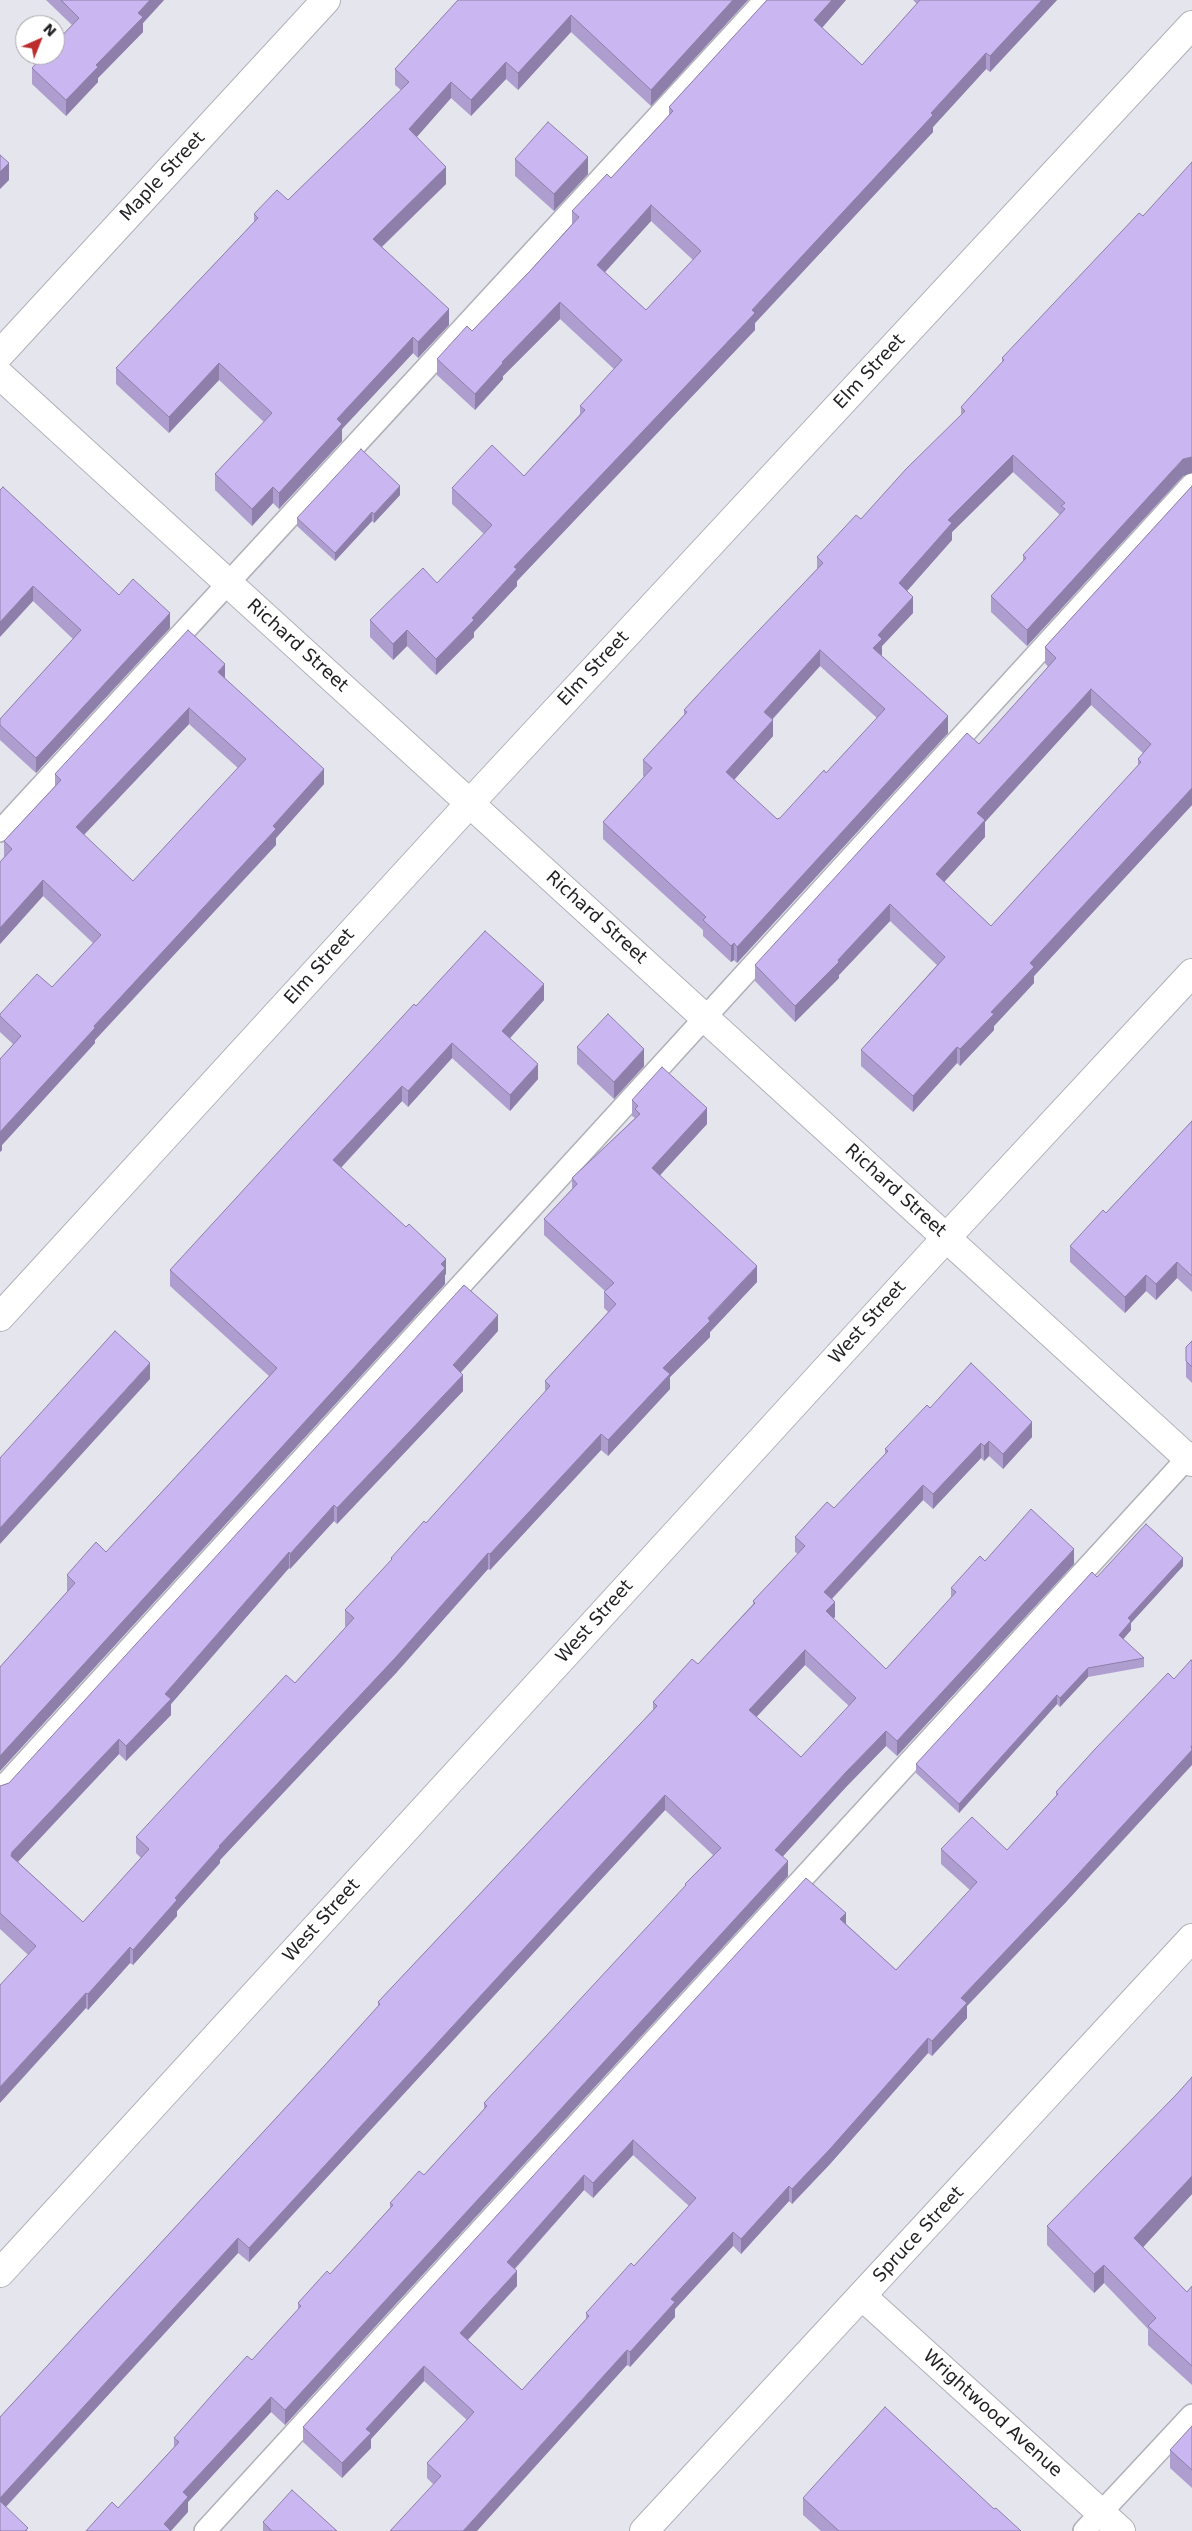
<!DOCTYPE html>
<style>
body{margin:0}
#map{position:relative;width:1192px;height:2531px;overflow:hidden;background:#e4e5ed;font-family:"DejaVu Sans",sans-serif}
canvas{display:block}
.north{position:absolute;left:15px;top:15px;width:50px;height:50px;box-sizing:border-box;background:#fff;border:1px solid #a5a5a7;border-radius:50%;rotate:44deg;font-size:14px;font-weight:700;line-height:20px;text-align:center;color:#1f1f22}
.north::after{content:'';display:block;margin:auto;width:18px;height:22px;background:#bc2d2e;clip-path:polygon(50% 0,100% 100%,50% 72%,0 100%)}
</style>
<div id="map">
<canvas width="1192" height="2531"></canvas>
<div class="north">N</div>
</div>
<script>
const ctx = document.querySelector('canvas').getContext('2d');
ctx.lineJoin = 'round';
const shape = rows => new Path2D(rows.map(r => 'M' + r).join(''));
function stroke(path, color, width, dash) { ctx.strokeStyle = color; ctx.lineWidth = width; ctx.lineCap = dash ? 'butt' : 'round'; ctx.setLineDash(dash || []); ctx.stroke(path); }
function fill(path, color) { ctx.fillStyle = color; ctx.fill(path, 'evenodd'); }
function write(font, color, halo, rows, align = 'center') {
  ctx.font = font + ' "DejaVu Sans",sans-serif'; ctx.lineWidth = 5; ctx.setLineDash([]); ctx.textBaseline = 'middle'; ctx.strokeStyle = halo; ctx.fillStyle = color; for (const [text, x, y, turn = 0] of rows) {
    ctx.save(); ctx.translate(x, y); ctx.rotate((+turn || 0) * Math.PI / 180); ctx.textAlign = isNaN(turn) ? turn : align; if (halo) ctx.strokeText(text, 0, 0); ctx.fillText(text, 0, 0); ctx.restore();
  }
}
const lane = shape([
 [0,831,765,0],
 [0,1790,1192,484],
 [205,2531,1192,1453],
 [1084,2531,1192,2415]
]);
const street = shape([
 [0,354,326,0],
 [0,375,1192,1462],
 [0,1317,470,803,1192,25],
 [0,2273,946,1238,1192,973],
 [862,2296,1121,2531],
 [644,2531,1192,1938]
]);
const wall = shape([
 [46,0,164,0,143,23,143,32,98,78,98,82,66,116,32,84,32,68,72,25],
 [458,0,748,0,651,106,571,32,518,90,506,79,471,116,451,98,416,137,446,184,382,247,449,325,418,358,413,353,342,429,342,441,279,509,273,503,252,526,215,490,215,474,264,422,219,380,169,433,116,384,116,368,254,222,254,214,288,200,401,90,395,85,395,69],
 [767,0,846,0,822,28,862,65,917,4,913,0,1057,0,990,72,986,69,933,127,933,132,755,323,755,330,517,581,517,586,474,632,474,637,436,675,407,646,393,660,370,637,370,620,437,583,484,534,452,504,452,488,524,476,580,414,580,406,614,369,560,319,503,376,503,379,475,410,437,375,437,359,472,331,530,271,572,224,572,211,611,178,669,115,669,107],
 [651,221,693,260,646,310,605,272],
 [515,159,588,174,554,211,515,176],
 [1002,358,1183,476,1027,646,991,612,991,596,1023,561,1023,555,1060,515,1013,472,952,532,952,540,907,591,913,613,882,646,882,656,948,733,737,963,734,960,731,962,703,936,703,930,603,839,603,822,644,777,643,776,643,760,684,715,684,710,817,569,817,557,861,519,961,416,961,407,1002,363],
 [820,666,877,718,826,773,780,818,777,819,734,780,773,736,773,719],
 [1192,486,1192,805,1034,976,1034,983,994,1026,994,1030,960,1066,957,1063,913,1112,861,1066,861,1050,937,965,890,921,839,975,839,978,795,1022,755,981,755,965,979,744,1048,667,1045,663,1045,647],
 [1091,705,1143,753,1138,759,1138,766,991,926,944,882,985,837,985,822],
 [0,490,119,595,170,628,36,773,0,740,0,719,73,639,33,601],
 [400,495,374,523,372,521,335,561,297,526,297,518],
 [225,678,324,784,276,838,276,845,95,1040,95,1043,2,1145,2,1150,0,1152,0,1059,13,1044,0,1032,0,1014,52,987,93,943,43,896,0,944,0,862,4,857,4,841,55,786,55,774],
 [189,724,238,768,133,881,84,835],
 [544,1000,510,1038,538,1079,510,1111,452,1058,408,1107,402,1101,341,1168,446,1274,445,1275,445,1284,0,1771,0,1667,67,1592,67,1575,106,1552,269,1376,170,1286,170,1270,416,1006],
 [577,1047,644,1066,614,1099,577,1064],
 [632,1100,707,1124,660,1175,757,1282,710,1332,710,1337,670,1377,670,1389,608,1456,601,1450,490,1570,488,1569,396,1673,220,1860,220,1863,177,1911,177,1916,133,1965,130,1963,88,2010,0,1929,0,1786,9,1783,498,1331,461,1372,463,1391,337,1524,334,1521,290,1569,289,1568,171,1704,171,1715,126,1761,119,1754,18,1862,83,1922,141,1858,136,1853,136,1837,295,1683,346,1627,345,1626,345,1610,391,1561,391,1558,426,1523,545,1392,545,1381,608,1312,604,1308,604,1292,605,1291,544,1235,544,1219,572,1189,572,1178,635,1118,632,1116],
 [1192,1121,1192,1292,1177,1278,1156,1300,1146,1291,1125,1313,1070,1262,1070,1246,1106,1213],
 [1192,1341,1192,1383,1186,1377,1186,1347],
 [930,1408,1032,1437,1003,1469,989,1456,984,1461,981,1458,933,1509,923,1500,832,1599,835,1617,833,1618,886,1669,951,1598,951,1588,985,1561,1074,1564,897,1756,886,1746,846,1787,783,1856,788,1876,285,2425,271,2412,188,2502,188,2512,118,2508,174,2447,174,2438,252,2360,298,2310,298,2303,330,2274,390,2208,390,2203,424,2175,484,2109,484,2103,685,1887,685,1884,713,1855,665,1810,249,2262,238,2253,6,2507,28,2531,0,2531,0,2417,325,2065,378,2007,378,2002,653,1710,653,1702,698,1664,753,1604,753,1601,798,1554,795,1552,795,1537,834,1508,885,1454,885,1449],
 [805,1665,849,1706,801,1757,756,1717],
 [1183,1566,1131,1623,1131,1630,1123,1639,1144,1658,1144,1667,1088,1677,1060,1707,1057,1704,959,1813,916,1773,916,1764,1097,1577],
 [1096,1748,1067,1901,967,2006,967,2018,932,2056,928,2053,830,2164,792,2204,789,2201,741,2254,733,2246,675,2309,675,2317,630,2367,627,2365,433,2484,427,2478,427,2463,467,2420,424,2381,371,2439,371,2448,342,2478,303,2442,303,2427,846,1924,896,1970,970,1890,941,1864,941,1849,1007,1850,1056,1796,1056,1792],
 [633,2155,689,2206,634,2266,586,2313,586,2319,522,2390,468,2340,517,2286,515,2269,584,2190,593,2198],
 [1192,2194,1143,2247,1187,2292,1192,2286,1192,2385,1148,2345,1148,2329,1104,2283,1094,2293,1047,2245,1047,2226],
 [1192,2426,1192,2488,1170,2468,1170,2450],
 [803,2498,994,2509,1021,2531,821,2531,803,2515],
 [263,2522,337,2531,263,2531]
]);
const shadedWall = shape([
 [150,0,164,0,143,23,143,32,98,78,98,82,66,116,66,100,138,13],
 [733,0,748,0,651,106,651,90],
 [832,0,846,0,814,37,814,20],
 [1042,0,1057,0,990,72,990,56],
 [571,15,571,32,518,90,518,73],
 [986,53,986,69,933,127,933,132,755,323,755,330,517,581,517,586,474,632,474,637,436,675,436,659,472,618,514,567,752,310],
 [506,62,506,79,471,116,471,100],
 [451,82,451,98,409,146,409,129],
 [588,157,588,174,554,211,554,194],
 [9,163,9,180,0,189,0,172],
 [446,167,446,184,373,255,373,239],
 [651,205,651,221,597,281,597,265],
 [560,302,560,319,503,376,503,379,475,410,475,394,502,362],
 [449,309,449,325,418,358,418,342],
 [413,337,413,353,342,429,342,441,279,509,279,493,337,419],
 [219,363,219,380,169,433,169,417],
 [1013,455,1013,472,952,532,952,540,899,600,899,583,948,520],
 [1192,457,1192,473,1183,476,1027,646,1027,630,1183,459],
 [400,486,400,495,374,523,374,514],
 [273,487,273,503,252,526,252,509],
 [372,512,372,521,335,561,335,553],
 [33,586,33,601,0,637,0,622],
 [913,597,913,613,882,646,882,655,873,665,873,648,878,635],
 [170,613,170,628,36,773,36,758],
 [407,630,407,646,393,660,393,644],
 [820,650,820,666,764,728,764,712],
 [225,664,225,680,218,672],
 [1091,689,1091,705,985,822,985,837,936,891,936,874,977,813],
 [189,708,189,724,76,843,76,827],
 [948,716,948,733,737,963,737,947],
 [773,720,773,736,726,789,726,772],
 [324,769,324,784,276,838,276,845,95,1040,95,1043,2,1145,2,1150,0,1152,0,1132,94,1026],
 [1192,788,1192,805,1034,976,1034,983,994,1026,994,1030,960,1066,960,1049,991,1012,1030,963],
 [43,880,43,896,0,944,0,928],
 [890,904,890,921,839,975,839,978,795,1022,795,1006],
 [734,943,734,960,731,962,731,946],
 [544,984,544,1000,502,1047,502,1031],
 [452,1043,452,1058,408,1107,408,1091],
 [957,1047,957,1063,913,1112,913,1096],
 [644,1049,644,1066,614,1099,614,1082],
 [538,1064,538,1079,510,1111,510,1095],
 [402,1086,402,1101,333,1176,333,1160],
 [707,1108,707,1124,652,1184,652,1168],
 [446,1259,446,1274,445,1275,445,1284,0,1771,0,1756],
 [1177,1262,1177,1278,1156,1300,1156,1284],
 [757,1266,757,1282,710,1332,710,1337,670,1377,670,1389,608,1456,608,1440,663,1368],
 [1146,1275,1146,1291,1125,1313,1125,1297],
 [498,1315,498,1331,453,1381,453,1365],
 [150,1363,150,1379,0,1544,0,1528],
 [463,1375,463,1391,337,1524,337,1508],
 [1032,1422,1032,1437,1003,1469,1003,1454],
 [601,1434,601,1450,490,1570,490,1554],
 [989,1441,989,1456,984,1461,984,1446],
 [981,1443,981,1458,933,1509,933,1494],
 [923,1485,923,1500,824,1607,824,1592],
 [334,1505,334,1521,290,1569,290,1554],
 [1074,1549,1074,1564,897,1756,897,1741],
 [289,1552,289,1568,171,1704,171,1715,126,1761,126,1746,165,1694],
 [488,1553,488,1569,396,1673,220,1860,220,1863,177,1911,177,1916,133,1965,133,1950,175,1898,219,1846],
 [1183,1558,1183,1566,1131,1623,1131,1630,1119,1644,1119,1635,1128,1618],
 [835,1602,835,1617,826,1626,826,1611],
 [805,1650,805,1665,749,1725,749,1710],
 [1088,1668,1088,1677,1060,1707,1060,1698],
 [1057,1695,1057,1704,959,1813,959,1804],
 [886,1731,886,1746,846,1787,775,1865,775,1850,846,1772],
 [119,1739,119,1754,12,1868,11,1856,12,1852],
 [1192,1746,1192,1765,1067,1901,967,2006,967,2018,932,2056,932,2041,961,1998],
 [665,1795,665,1810,249,2262,249,2248],
 [788,1861,788,1876,285,2425,285,2410],
 [846,1913,846,1928,840,1919],
 [130,1947,130,1963,88,2010,88,1994],
 [86,1993,86,2008,0,2103,0,2087],
 [928,2038,928,2053,830,2164,792,2204,792,2189],
 [633,2140,633,2155,593,2198,593,2183],
 [584,2175,584,2190,507,2277,507,2262],
 [1192,2176,1192,2194,1134,2257,1134,2238],
 [789,2186,789,2201,741,2254,741,2239],
 [733,2232,733,2246,675,2309,675,2317,630,2367,630,2352,671,2299],
 [238,2238,238,2253,0,2513,0,2498],
 [1104,2265,1104,2283,1094,2293,1094,2274],
 [517,2271,517,2286,460,2348,460,2333],
 [627,2350,627,2365,477,2531,463,2531],
 [424,2366,424,2381,371,2439,371,2448,342,2478,342,2463,366,2429],
 [271,2397,271,2412,188,2502,188,2512,171,2531,164,2524,183,2492]
]);
const building = shape([
 [61,0,150,0,138,13,143,17,96,65,98,67,66,100,32,68,44,55,55,55,55,43,79,18,61,0],
 [458,0,733,0,651,90,571,15,518,73,506,62,471,100,451,82,409,129,446,167,373,239,449,309,418,342,413,337,337,419,342,424,279,493,273,487,252,509,215,474,272,413,219,363,169,417,116,368,258,218,254,214,277,190,288,200,409,82,395,69,458,0],
 [767,0,832,0,814,20,862,65,920,0,1042,0,990,56,986,53,931,113,933,115,752,310,755,313,514,567,517,569,472,618,474,620,436,659,407,630,393,644,370,620,423,568,437,583,492,525,452,488,492,445,524,476,585,410,580,406,622,360,560,302,502,362,503,363,475,394,437,359,467,326,472,331,530,271,579,217,572,211,607,174,611,178,673,111,669,107,767,0],
 [651,205,701,251,646,310,597,265,651,205],
 [548,122,588,157,554,194,515,159,548,122],
 [0,155,9,163,0,172,0,155],
 [1192,162,1192,457,1183,459,1027,630,991,596,1026,558,1023,555,1065,509,1061,506,1065,503,1013,455,948,520,952,523,899,583,913,597,878,635,882,639,873,648,948,716,737,947,734,943,731,946,703,920,706,917,603,822,652,768,643,760,687,712,684,710,720,671,823,563,817,557,856,515,861,519,906,469,965,411,961,407,1004,360,1002,358,1139,213,1143,216,1192,162],
 [820,650,885,709,826,773,824,770,780,818,777,819,726,772,773,720,764,712,820,650],
 [361,449,400,486,374,514,372,512,335,553,297,518,361,449],
 [1192,486,1192,788,1030,963,1034,967,991,1012,994,1014,960,1049,957,1047,913,1096,861,1050,945,957,890,904,838,960,839,962,795,1006,755,965,967,733,979,744,1056,658,1045,647,1192,486],
 [1091,689,1151,744,1138,759,1141,762,991,926,936,874,985,820,977,813,1091,689],
 [3,487,119,595,133,579,170,613,36,758,0,725,0,719,81,630,33,586,0,622,0,490,3,487],
 [188,630,225,664,218,672,324,769,273,826,276,829,94,1026,95,1028,0,1132,0,1059,21,1036,0,1016,0,1014,37,974,52,987,101,935,43,880,0,928,0,862,12,849,4,841,61,780,55,774,188,630],
 [189,708,246,759,133,881,76,827,189,708],
 [485,931,544,984,502,1031,538,1064,510,1095,452,1043,408,1091,402,1086,333,1160,406,1227,409,1224,446,1259,441,1264,445,1268,0,1756,0,1667,75,1583,67,1575,96,1542,106,1552,277,1368,170,1270,414,1004,416,1006,485,931],
 [608,1014,644,1049,614,1082,577,1047,608,1014],
 [662,1067,707,1108,652,1168,757,1266,708,1318,710,1321,663,1368,670,1374,608,1440,601,1434,490,1554,488,1553,396,1657,219,1846,220,1847,175,1898,177,1900,133,1950,130,1947,88,1994,86,1993,0,2087,0,1985,36,1946,0,1913,0,1786,9,1783,464,1285,498,1315,453,1365,463,1375,337,1508,334,1505,290,1554,289,1552,165,1694,171,1699,126,1746,119,1739,12,1852,11,1856,83,1922,149,1849,136,1837,286,1675,295,1683,354,1618,345,1610,392,1559,391,1558,424,1521,426,1523,550,1386,545,1381,616,1304,604,1292,614,1283,544,1219,577,1184,572,1178,640,1114,635,1109,638,1106,632,1100,662,1067],
 [1192,1121,1192,1276,1177,1262,1156,1284,1146,1275,1125,1297,1070,1246,1103,1210,1106,1213,1192,1121],
 [115,1331,150,1363,0,1528,0,1458,115,1331],
 [1192,1341,1192,1367,1186,1361,1186,1347,1192,1341],
 [971,1363,1032,1422,1003,1454,989,1441,984,1446,981,1443,933,1494,923,1485,824,1592,835,1602,826,1611,886,1669,956,1592,951,1588,980,1556,985,1561,1031,1509,1074,1549,897,1741,886,1731,846,1772,775,1850,788,1861,285,2410,271,2397,183,2492,188,2497,164,2524,171,2531,86,2531,112,2502,118,2508,179,2442,174,2438,218,2388,247,2356,252,2360,301,2306,298,2303,327,2271,330,2274,393,2205,390,2203,419,2171,424,2175,487,2106,484,2103,686,1885,685,1884,721,1848,719,1846,665,1795,249,2248,238,2238,0,2498,0,2417,325,2065,380,2004,378,2002,657,1706,653,1702,692,1659,698,1664,755,1603,753,1601,805,1546,795,1537,827,1502,834,1508,888,1451,885,1449,927,1405,930,1408,971,1363],
 [805,1650,856,1698,801,1757,749,1710,805,1650],
 [1146,1524,1183,1558,1128,1618,1131,1621,1119,1635,1144,1658,1088,1668,1060,1698,1057,1695,959,1804,916,1764,1092,1572,1097,1577,1146,1524],
 [1191,1660,1192,1661,1192,1746,1191,1746,1192,1750,1067,1886,961,1998,967,2003,932,2041,928,2038,830,2149,792,2189,789,2186,741,2239,733,2232,671,2299,675,2302,630,2352,627,2350,463,2531,390,2531,441,2476,427,2463,474,2412,424,2366,366,2429,371,2433,342,2463,303,2427,806,1878,846,1913,840,1919,896,1970,977,1882,941,1849,972,1817,1007,1850,1058,1794,1056,1792,1096,1748,1168,1673,1174,1679,1191,1660],
 [633,2140,696,2198,634,2266,631,2263,586,2313,589,2316,522,2390,460,2333,517,2271,507,2262,584,2175,593,2183,633,2140],
 [1192,2077,1192,2176,1134,2238,1187,2292,1192,2286,1192,2366,1148,2326,1156,2318,1104,2265,1094,2274,1047,2226,1175,2096,1192,2077],
 [885,2407,994,2509,996,2508,1021,2531,839,2531,803,2498,885,2407],
 [1192,2426,1192,2470,1170,2450,1192,2426],
 [292,2490,337,2531,272,2531,263,2522,292,2490],
 [0,2501,28,2528,25,2531,0,2531,0,2501]
]);
const streetNames = [
 ["Maple Street",163,177,-47],
 ["Elm Street",870,372,-47],
 ["Richard Street",297,646,42],
 ["Elm Street",594,669,-47],
 ["Richard Street",596,918,42],
 ["Elm Street",320,967,-48],
 ["Richard Street",895,1191,42],
 ["West Street",868,1323,-48],
 ["West Street",595,1622,-48],
 ["West Street",322,1921,-48],
 ["Spruce Street",919,2235,-47],
 ["Wrightwood Avenue",992,2414,42]
];
stroke(lane, '#afb0b8', 24);
stroke(street, '#afb0b8', 30);
stroke(lane, '#fff', 21);
stroke(street, '#fff', 28);
fill(wall, '#ae9dcf');
fill(shadedWall, '#8d7fa9');
fill(building, '#cab6f1');
stroke(building, '#8d7fa9', 1);
write('18px', '#1f1f22', '#fff', streetNames);
</script>
